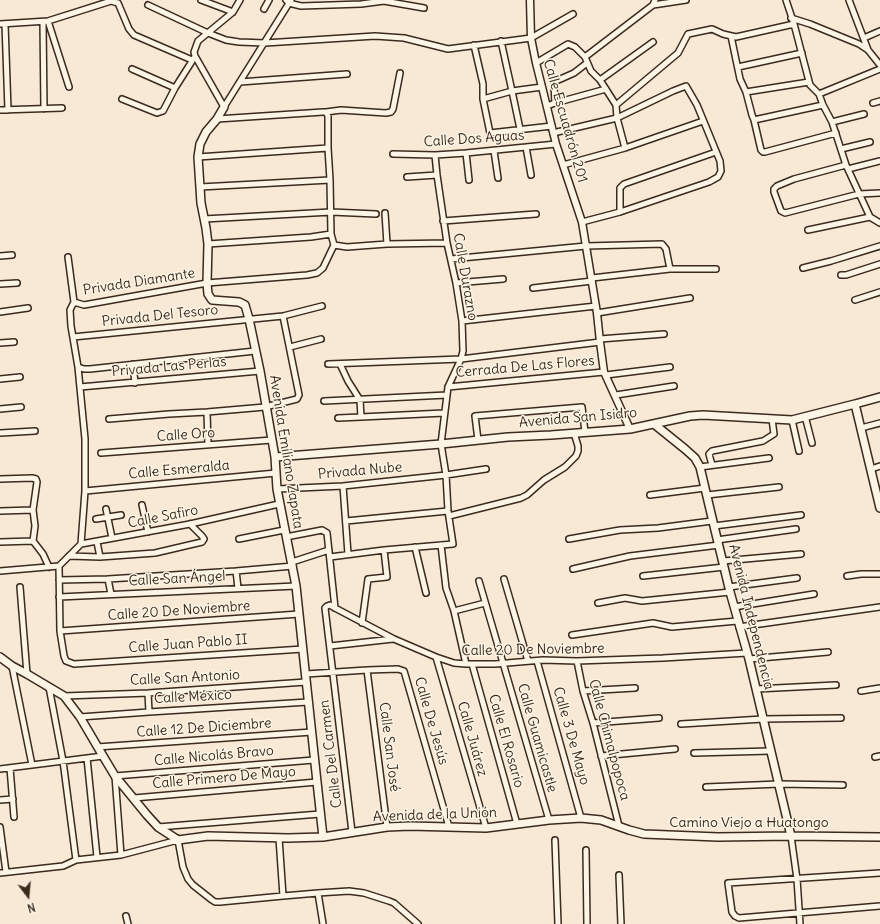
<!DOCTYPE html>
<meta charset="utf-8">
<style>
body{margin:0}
#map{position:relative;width:880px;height:924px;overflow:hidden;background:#f8e8d6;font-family:Delius,sans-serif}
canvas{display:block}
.north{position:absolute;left:8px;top:876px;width:40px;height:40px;-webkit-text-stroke:3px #fcf5e5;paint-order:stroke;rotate:164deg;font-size:11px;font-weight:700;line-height:16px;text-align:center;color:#3b2a1e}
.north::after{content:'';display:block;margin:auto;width:14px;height:18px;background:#3b2a1e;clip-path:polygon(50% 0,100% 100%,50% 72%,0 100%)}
</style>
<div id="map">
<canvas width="880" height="924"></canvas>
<div class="north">N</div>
</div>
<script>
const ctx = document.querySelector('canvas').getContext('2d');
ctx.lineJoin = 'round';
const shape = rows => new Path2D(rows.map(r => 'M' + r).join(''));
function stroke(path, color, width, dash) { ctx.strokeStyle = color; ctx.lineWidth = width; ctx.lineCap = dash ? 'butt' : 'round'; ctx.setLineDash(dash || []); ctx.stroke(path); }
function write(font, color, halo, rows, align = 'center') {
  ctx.font = font + ' Delius,sans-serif'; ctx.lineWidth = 3; ctx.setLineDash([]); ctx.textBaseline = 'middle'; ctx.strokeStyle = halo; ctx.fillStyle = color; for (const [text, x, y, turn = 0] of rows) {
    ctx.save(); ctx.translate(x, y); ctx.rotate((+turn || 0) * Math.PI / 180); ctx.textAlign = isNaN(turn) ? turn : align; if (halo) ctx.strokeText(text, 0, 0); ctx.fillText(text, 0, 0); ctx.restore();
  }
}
const minor = shape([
 [201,0,233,12],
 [240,0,233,12,198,41,194,52,195,56,224,107,291,0],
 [286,0,289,3,301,6,361,4,384,1,424,8],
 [786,0,794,24,810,85,819,94,823,105,832,122,846,165,870,217,880,223],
 [849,0,868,50],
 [148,5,208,33,226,40,239,42,265,43,375,36,404,38,448,49,531,38,573,14],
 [653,5,686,0],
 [264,9,269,0],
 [791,18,810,24,859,44,868,50,880,65],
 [48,21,69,87],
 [43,22,44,109],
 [0,24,48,21,111,1,118,3,129,29,134,35,192,60],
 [5,24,8,110],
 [731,36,740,79,746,92,752,115,754,120,761,150,763,152,765,152,836,133],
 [864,38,880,31],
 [501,41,512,91,520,129],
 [474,45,483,84,483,99,490,133,552,126],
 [536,63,568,44,575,47,585,57],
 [738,67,802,53],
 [132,69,175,88],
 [600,80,653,42],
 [240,82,347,74],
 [746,92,809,82],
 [819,94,880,69],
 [122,99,157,113,163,111,175,88,194,58],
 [483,99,512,91,542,87],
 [555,103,554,85,556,81,574,73,587,63],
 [873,103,880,101],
 [616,105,678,53,688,34,712,29,723,34,736,37,794,24],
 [547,106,555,103,606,89],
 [0,110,62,108],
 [326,112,341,110,386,113,391,112,393,109,400,73],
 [217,119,323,112,326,112,328,116,328,148,330,180,331,234,334,245,347,247,387,244,447,243],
 [754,120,823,105],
 [832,122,864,114],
 [553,133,617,118,673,91,686,86,697,105,720,161,721,171,718,177,709,182,620,212,582,222],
 [526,147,531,175],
 [625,148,617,118,616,105,600,80,591,71,585,57,653,5,655,0],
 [841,149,870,142],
 [494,151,498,178],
 [466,153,469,180],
 [393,154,435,155,466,153,556,144],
 [198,157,328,148],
 [563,165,625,148,703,121],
 [846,165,794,179,777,186,774,189,774,192,781,211,785,213,859,194,880,193],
 [848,169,880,161],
 [407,177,437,175],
 [200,187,330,180],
 [620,212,620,188,624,184,716,152],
 [385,213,387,244],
 [204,219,331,212,376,214],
 [443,221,536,214],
 [808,230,870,217],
 [208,244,311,237,331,234],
 [0,256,12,255],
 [68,257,74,302],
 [451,259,586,246,662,244,666,249,670,269],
 [803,268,831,261,880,246],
 [841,275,846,275,880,264],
 [592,278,670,269,716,269],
 [456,283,503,279],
 [0,284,17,283],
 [533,288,592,281],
 [855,300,880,292],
 [74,302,84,305,207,283,307,275,317,273,323,268,334,245],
 [74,302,70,310,71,326,78,367,84,369,90,369,255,351],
 [0,312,28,308],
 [597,313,690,298],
 [462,321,596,306],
 [73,337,283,316,322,306],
 [600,339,664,334],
 [0,343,14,342],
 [290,347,321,339],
 [133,364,135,383],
 [328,364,461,359,600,342],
 [340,364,348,381,360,400,361,417,444,413],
 [78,367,85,439,85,491,81,544],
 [606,375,670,367],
 [0,379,20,377],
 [80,387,260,371],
 [448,387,604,372],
 [616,395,674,386],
 [324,401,447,395],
 [0,409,21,407],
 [207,412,208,445],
 [805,416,812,443],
 [338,418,361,417],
 [109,419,169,414,207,412,265,407,297,399,299,395,283,316],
 [792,420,799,451],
 [861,428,880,423],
 [0,433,35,431],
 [478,440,475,416,582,407,585,432],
 [101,453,272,440],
 [712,465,709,454,712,451,763,441,774,434,772,419],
 [700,467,769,458],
 [871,469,880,466],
 [0,479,32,478,36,479,37,482,33,510,35,526,33,541,43,554,49,567],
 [343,486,348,554],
 [277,489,343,486,446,475,486,469],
 [85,491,276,473],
 [650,495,705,488],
 [707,495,779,487],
 [142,505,148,532],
 [106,509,112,538],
 [0,511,33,510],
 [449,516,521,498,527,495,544,480,565,467,576,456,578,451,578,446,574,433],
 [96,519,121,515],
 [346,521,448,511],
 [714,526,801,515],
 [286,537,322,530,327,533,335,608],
 [239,539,284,530],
 [569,539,620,530,658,528,712,521],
 [717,540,796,529],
 [0,542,33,541],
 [97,542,100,557],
 [441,545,446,588,454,611,466,664],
 [415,547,426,593],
 [69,556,100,557,155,553,202,542,204,539,202,536,190,524],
 [330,557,384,550,453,544,448,511,446,475,441,444,448,387,461,359,463,351,462,321,456,283,447,243,437,175,435,155],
 [723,561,801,554],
 [292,562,329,550],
 [59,566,60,631,64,656,66,661,74,664,303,649],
 [59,566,81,544,190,524,279,504],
 [573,569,630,556,719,545],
 [0,571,59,566],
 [236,571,238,588],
 [643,576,724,567],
 [847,576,861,574,880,574],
 [108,579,111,594],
 [504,579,528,661],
 [59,580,108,579,236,571,293,566],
 [479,581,549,820],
 [20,587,27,674],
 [729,587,797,578],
 [59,597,296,586],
 [598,603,625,598,642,601,730,592],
 [734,607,814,594],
 [454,611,485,603],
 [362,623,368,579,387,577,384,550],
 [739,627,880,607],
 [60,631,299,614],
 [572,635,653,623,672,627,737,621],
 [330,646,393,639],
 [436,657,486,828],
 [749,659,828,652],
 [537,661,581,818],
 [577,661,583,691,593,723,619,826],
 [472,664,517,824],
 [12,666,32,765],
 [367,670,387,827],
 [306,674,367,670,398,669,404,671,449,827],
 [49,687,63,761,76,860],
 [756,689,836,685],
 [583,691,635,688],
 [861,691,880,688],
 [148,693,149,712],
 [64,696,148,693,306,682],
 [80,717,149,712,308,702],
 [593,723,659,718],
 [681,724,763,719,841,718],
 [97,747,312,732],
 [694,753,771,751],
 [601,756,675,749],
 [875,757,880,756],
 [87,758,97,857],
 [10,768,14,817],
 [0,769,103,756],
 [706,787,779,784,843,785],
 [134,798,317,782],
 [0,800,13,799],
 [0,827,6,872],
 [158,827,320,814],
 [352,832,325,608,327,606,330,605,335,608,394,639,436,657,454,663,466,664,495,664,543,660,577,661,605,660,663,658,747,653],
 [791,836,797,879,800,924],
 [279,838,283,896,318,893,323,924],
 [555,840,558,924],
 [586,850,587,924],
 [121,855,115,776,314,760],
 [0,873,63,866,76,860,121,855,178,840,183,867,188,879,193,885,212,900,215,902,220,902,283,896],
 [880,873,728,883,732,912,735,916,739,918,880,906],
 [619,875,621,924],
 [318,893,349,891,364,893,389,901,394,903,418,924],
 [126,916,128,924]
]);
const tertiary = shape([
 [530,0,531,38,536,63,544,95,556,144,582,222,597,313,600,342,604,372,630,429]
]);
const secondary = shape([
 [224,107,217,119,206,132,200,144,198,157,201,203,206,228,208,244,207,283,208,294,212,300,239,302,245,305,249,319,260,371,275,457,277,489,296,586,317,782,323,837],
 [855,404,880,508],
 [654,424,685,449,695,458,700,467,714,526,724,567,730,592,749,659,791,836],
 [275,457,441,444,508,437,551,435,630,429,690,416,703,415,792,420,855,404,880,397],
 [0,657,12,666,27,674,64,696,80,717,103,756,115,776,147,815,158,827,178,840,208,836,288,838,323,837,387,827,410,826,486,828,549,820,581,818,601,820,629,830,644,834,718,837,791,836,880,837]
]);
const streetNames = [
 ["Calle Escuadrón 201",565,121,74],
 ["Calle Dos Aguas",474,139,-4],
 ["Calle Durazno",465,277,80],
 ["Privada Diamante",139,282,-9],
 ["Privada Del Tesoro",160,316,-6],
 ["Privada Las Perlas",169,367,-5],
 ["Cerrada De Las Flores",525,367,-5],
 ["Avenida San Isidro",578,418,-5],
 ["Calle Oro",186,435,-4],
 ["Avenida Emiliano Zapata",286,452,81],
 ["Calle Esmeralda",179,470,-5],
 ["Privada Nube",360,471,-5],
 ["Calle Safiro",163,517,-11],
 ["Calle San Ángel",177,579,-3],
 ["Calle 20 De Noviembre",179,611,-4],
 ["Avenida Independencia",751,617,76],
 ["Calle Juan Pablo II",188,644,-4],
 ["Calle 20 De Noviembre",533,650,-1],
 ["Calle San Antonio",185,678,-3],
 ["Calle México",193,697,-3],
 ["Calle De Jesús",431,721,74],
 ["Calle 12 De Diciembre",204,728,-4],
 ["Calle 3 De Mayo",571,736,74],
 ["Calle Guamicastle",537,738,74],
 ["Calle Juárez",472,739,74],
 ["Calle Chimalpopoca",609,740,75],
 ["Calle El Rosario",506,741,74],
 ["Calle San José",389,747,83],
 ["Calle Del Carmen",331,754,-97],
 ["Calle Nicolás Bravo",214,756,-5],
 ["Calle Primero De Mayo",224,778,-5],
 ["Avenida de la Unión",435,815,-2],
 ["Camino Viejo a Huatongo",749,823]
];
stroke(minor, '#3b2a1e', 8);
stroke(tertiary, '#3b2a1e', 9);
stroke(secondary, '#3b2a1e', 10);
stroke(minor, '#fcf5e5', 5);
stroke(tertiary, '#fcf5e5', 6);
stroke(secondary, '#fcf5e5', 7);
write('14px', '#3b2a1e', '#fcf5e5', streetNames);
</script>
